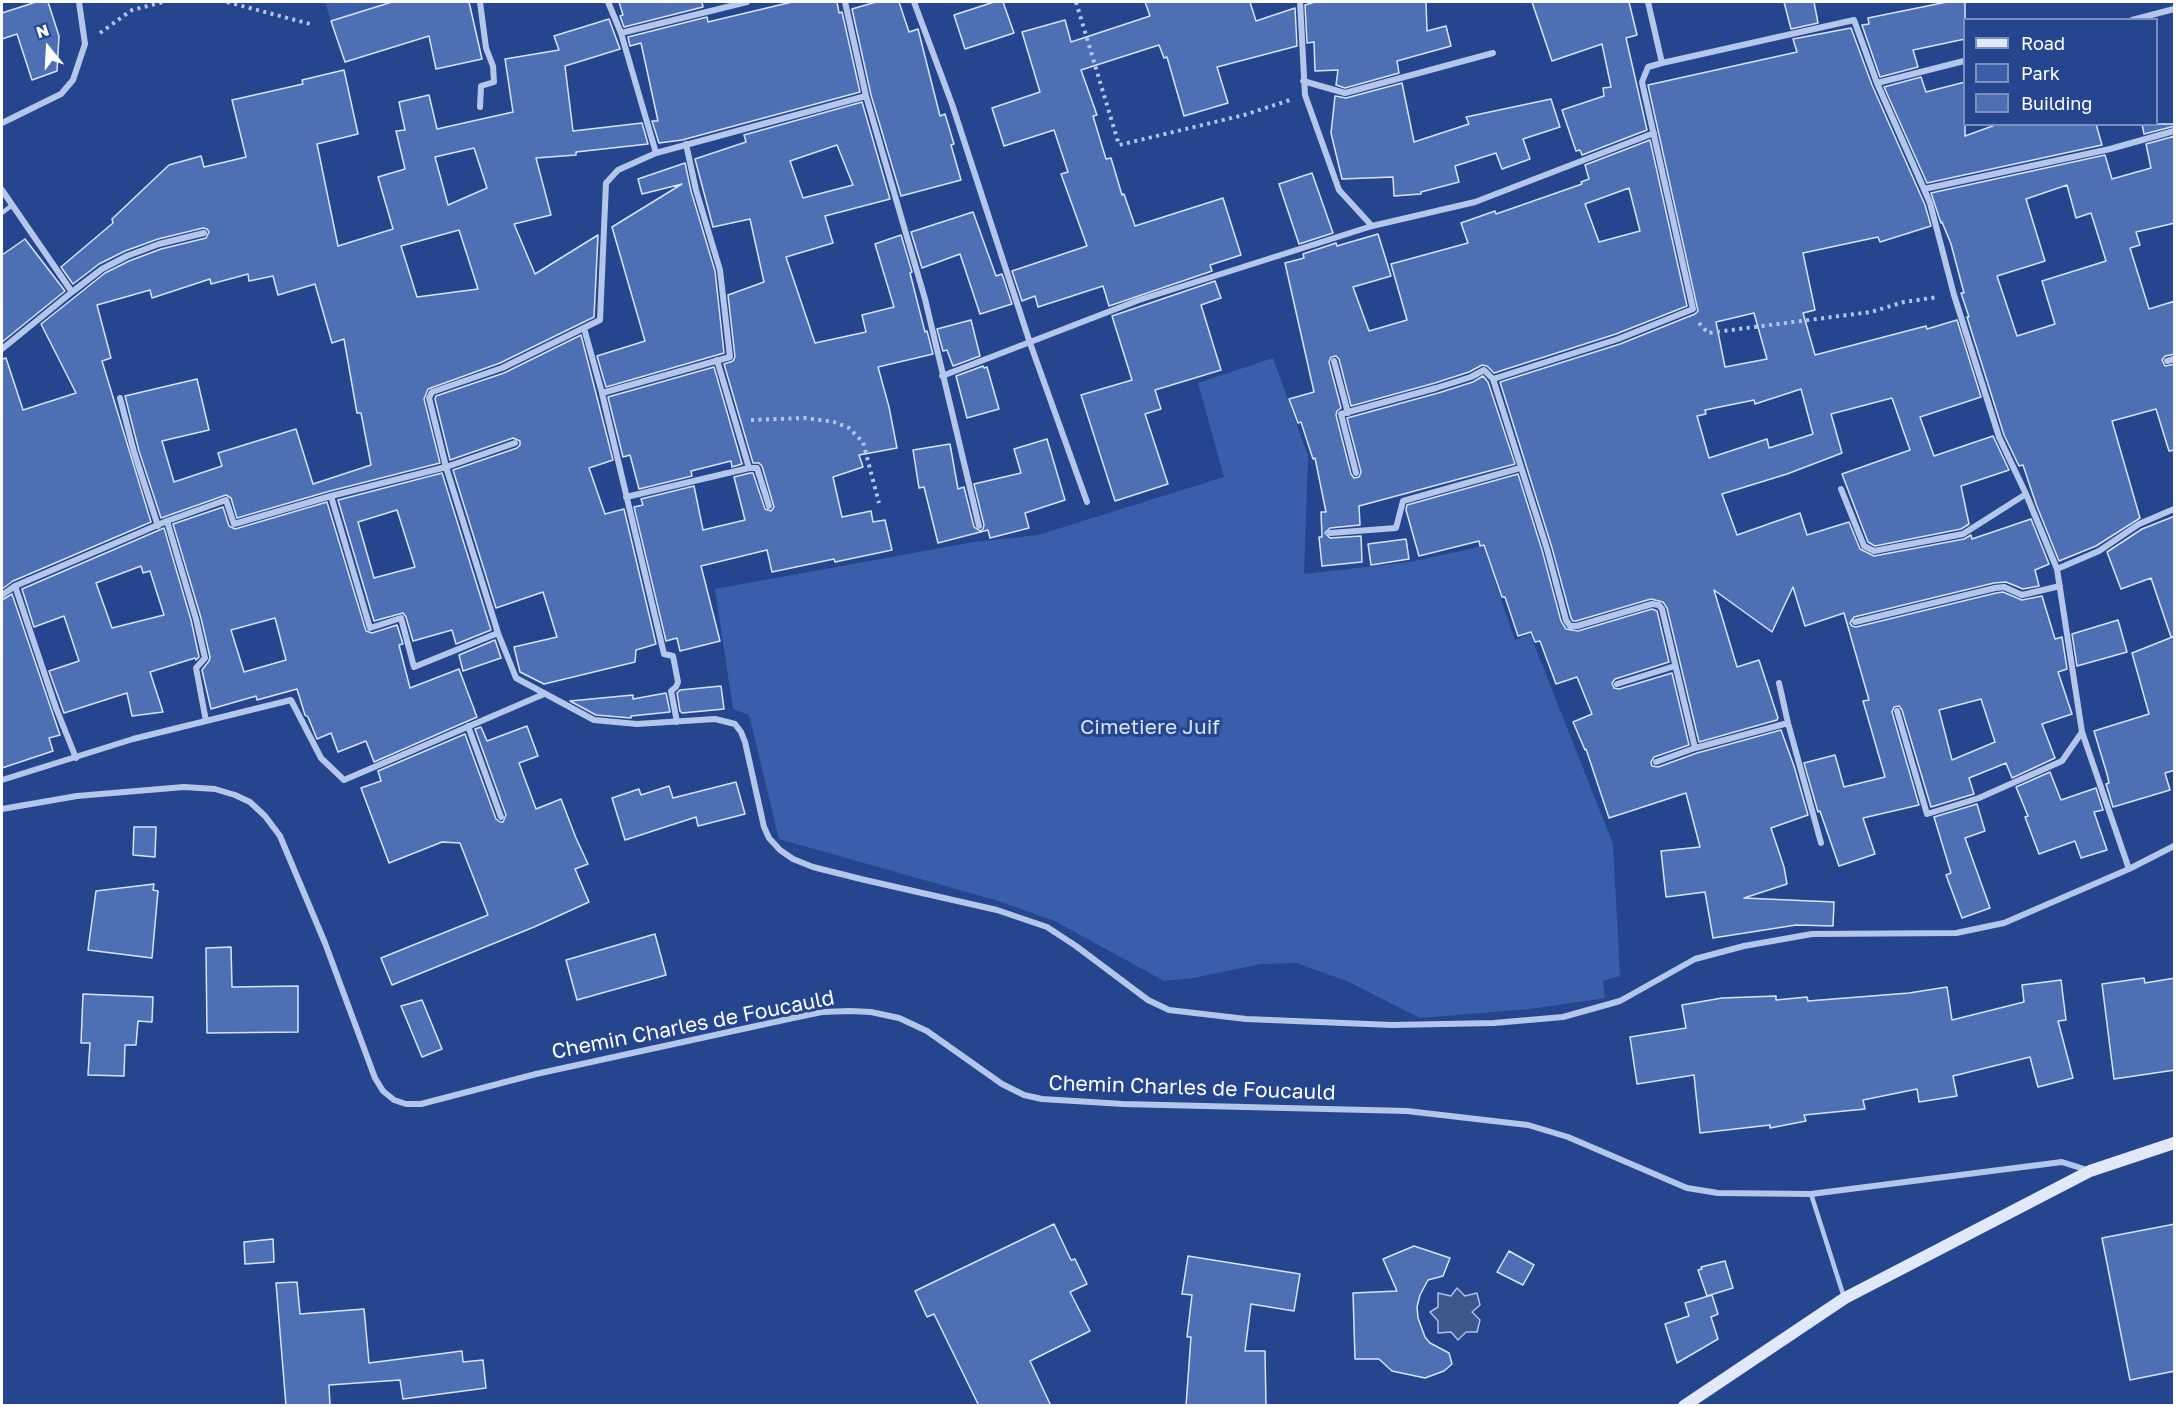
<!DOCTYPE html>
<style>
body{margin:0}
#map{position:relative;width:2176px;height:1407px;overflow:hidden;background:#25468e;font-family:"Golos Text",sans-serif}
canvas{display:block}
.frame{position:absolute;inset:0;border:3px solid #fff;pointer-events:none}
.legend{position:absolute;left:1963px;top:18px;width:195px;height:108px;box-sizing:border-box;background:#25468e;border:2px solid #7c90bb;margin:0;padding:8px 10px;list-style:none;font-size:18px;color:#fff}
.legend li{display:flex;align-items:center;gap:12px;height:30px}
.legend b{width:30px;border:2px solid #7c90bb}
.north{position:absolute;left:18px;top:18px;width:60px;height:60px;-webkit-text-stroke:4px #25468e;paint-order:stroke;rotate:342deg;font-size:16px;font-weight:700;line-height:24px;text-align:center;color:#fff}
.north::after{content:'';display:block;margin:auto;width:21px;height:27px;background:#fff;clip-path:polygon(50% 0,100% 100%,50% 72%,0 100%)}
</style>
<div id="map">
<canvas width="2176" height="1407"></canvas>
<div class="frame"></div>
<ul class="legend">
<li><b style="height:8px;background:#e0e8f9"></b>Road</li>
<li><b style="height:16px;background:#395faa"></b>Park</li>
<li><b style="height:16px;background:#4d6fb4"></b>Building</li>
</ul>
<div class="north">N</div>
</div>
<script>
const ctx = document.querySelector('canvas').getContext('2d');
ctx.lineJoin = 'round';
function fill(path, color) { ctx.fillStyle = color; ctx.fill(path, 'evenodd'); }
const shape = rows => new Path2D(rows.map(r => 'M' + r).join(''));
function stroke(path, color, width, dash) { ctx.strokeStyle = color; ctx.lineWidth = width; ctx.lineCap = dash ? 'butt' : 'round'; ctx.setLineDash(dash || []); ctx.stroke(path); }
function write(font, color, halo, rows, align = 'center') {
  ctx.font = font + ' "Golos Text",sans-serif'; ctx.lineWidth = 6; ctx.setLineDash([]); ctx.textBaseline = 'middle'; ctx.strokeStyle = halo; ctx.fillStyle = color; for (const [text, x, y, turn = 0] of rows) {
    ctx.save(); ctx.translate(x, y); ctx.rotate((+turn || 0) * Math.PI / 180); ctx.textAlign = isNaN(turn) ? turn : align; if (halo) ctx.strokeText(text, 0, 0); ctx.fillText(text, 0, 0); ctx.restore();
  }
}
const green = shape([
 [325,2,390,2,331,21],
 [1273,358,1308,456,1304,574,1410,562,1483,546,1515,640,1530,634,1613,844,1620,976,1603,981,1605,998,1530,1009,1420,1018,1347,981,1296,963,1261,964,1193,978,1164,981,1055,921,995,900,779,839,749,715,733,709,715,589,974,542,1038,535,1224,477,1198,383]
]);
const water = shape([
 [1457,1288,1465,1296,1477,1293,1480,1305,1472,1312,1480,1320,1477,1332,1466,1332,1458,1340,1451,1332,1438,1333,1438,1321,1430,1312,1438,1307,1438,1293,1451,1296,1457,1288]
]);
const building = shape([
 [36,2,48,2,59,36,57,71,32,80,17,34,2,39,2,13,36,2],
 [392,2,469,2,482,59,436,69,429,36,345,62,331,21,392,2],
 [619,2,702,2,703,7,624,27,620,16,623,15,619,2],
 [792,2,837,2,839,13,842,12,860,92,682,140,659,143,652,121,658,121,641,43,630,46,628,37,707,17,708,22,792,2],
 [876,2,899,2,909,32,918,29,940,116,945,114,954,144,951,145,961,180,901,196,871,95,852,9,876,2],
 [994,2,1003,2,1014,33,965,49,954,15,994,2],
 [1145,2,1250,2,1256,21,1295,8,1297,46,1217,67,1228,103,1184,116,1167,57,1164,58,1159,45,1081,70,1097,115,1093,116,1106,159,1111,158,1122,195,1124,194,1135,226,1223,198,1241,255,1210,265,1212,271,1109,306,1103,286,1038,307,1035,296,1022,301,1012,271,1087,246,1061,174,1068,172,1054,130,1004,146,992,108,1040,92,1022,32,1065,20,1071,42,1150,16,1145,2],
 [1315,2,1426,2,1427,31,1446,26,1451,46,1397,61,1399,73,1345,88,1336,85,1338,70,1315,71,1314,42,1307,43,1305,5,1315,2],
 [1532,2,1629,2,1637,35,1626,38,1647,130,1582,155,1580,150,1576,151,1562,110,1604,96,1603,88,1611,87,1602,44,1552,61,1532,2],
 [1784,2,1814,2,1818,23,1791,29,1784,2],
 [1947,2,1965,2,1965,39,1913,50,1918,67,1880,77,1862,25,1869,24,1868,18,1947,2],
 [609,19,620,49,565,66,573,131,642,123,648,144,576,152,576,155,536,158,551,215,514,224,535,274,598,235,594,317,500,363,428,389,424,399,440,463,330,491,237,518,231,498,226,495,161,518,139,451,125,396,197,379,209,430,162,441,174,482,222,466,218,453,296,429,313,484,371,465,361,413,357,413,344,339,332,343,315,284,278,295,273,276,249,281,248,274,211,284,210,279,152,298,150,290,97,305,111,358,102,361,151,522,13,581,2,589,2,359,6,358,23,410,76,393,41,324,105,273,129,261,161,249,206,238,209,232,207,229,203,228,158,239,125,251,99,264,73,284,61,267,113,223,112,219,169,165,201,156,204,167,246,157,232,100,303,84,302,80,344,70,358,134,317,144,338,246,393,229,378,177,405,169,396,131,405,130,399,102,429,95,437,129,513,112,505,59,559,50,554,36,609,19],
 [474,148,487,188,448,205,435,157,474,148],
 [459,230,478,289,417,297,401,246,459,230],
 [1851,28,1872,85,1925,205,1931,226,1880,242,1878,237,1803,253,1815,310,1803,313,1815,355,1926,326,1927,329,1957,320,1981,397,1920,417,1934,456,1993,436,2009,470,1961,486,1969,524,1961,529,1875,546,1868,542,1842,474,1910,450,1892,398,1831,414,1842,453,1787,474,1722,494,1737,535,1800,513,1807,535,1849,522,1860,549,1874,556,1964,539,1971,535,1972,539,2031,519,2049,564,2035,570,2039,586,2023,589,2006,582,1994,583,1854,617,1850,623,1852,626,1856,627,1996,593,2003,592,2022,600,2042,596,2055,639,2062,637,2067,669,2058,672,2072,714,2042,724,2055,758,2012,778,2006,763,1969,778,1974,794,1931,807,1902,710,1899,706,1894,707,1892,712,1919,805,1863,818,1875,854,1839,866,1820,811,1818,812,1804,763,1835,755,1844,787,1885,777,1863,701,1869,700,1844,613,1805,626,1793,587,1772,632,1714,590,1737,667,1759,660,1778,718,1777,720,1699,742,1667,608,1663,602,1651,599,1576,621,1573,621,1571,618,1552,548,1500,382,1620,344,1695,314,1698,311,1648,85,1797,52,1793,39,1851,28],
 [1754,313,1767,359,1725,367,1716,322,1754,313],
 [1801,389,1813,434,1769,448,1767,439,1709,458,1697,416,1706,414,1705,410,1754,400,1755,404,1801,389],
 [1981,699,1995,742,1952,760,1939,710,1981,699],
 [1921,77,1926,92,1965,82,1965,136,1998,124,2096,124,2102,145,1927,183,1884,87,1921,77],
 [1402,83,1414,142,1469,124,1466,117,1551,99,1560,127,1523,139,1530,159,1502,169,1496,153,1455,166,1459,182,1421,192,1421,194,1394,196,1393,177,1342,179,1331,133,1335,96,1346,98,1402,83],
 [862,102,890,199,825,216,833,243,786,257,815,343,866,332,862,315,894,307,875,244,901,235,912,272,910,273,925,332,927,331,933,354,878,367,889,407,897,448,859,455,863,467,833,477,842,517,871,511,873,522,885,520,892,550,835,562,834,559,772,572,767,550,701,566,720,641,680,651,677,638,666,641,634,507,643,505,641,499,694,486,703,530,745,520,734,477,750,473,753,473,765,509,771,511,774,507,762,466,759,463,753,463,724,364,733,361,735,357,728,295,764,282,750,219,713,227,695,159,746,142,744,135,862,102],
 [837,145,853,185,803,198,790,161,837,145],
 [2142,124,2175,124,2175,126,2144,134,2142,124],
 [2175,136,2175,223,2136,232,2140,245,2130,248,2149,309,2175,301,2175,354,2165,356,2162,360,2165,366,2175,364,2175,450,2169,451,2156,409,2112,421,2140,518,2096,546,2059,561,2036,504,2023,465,2019,466,2004,435,1967,317,1969,317,1961,293,1964,293,1951,244,1942,222,1941,223,1931,193,2105,155,2112,179,2151,168,2146,144,2175,136],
 [2067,185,2076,218,2091,213,2106,261,2042,281,2055,324,2017,336,1997,276,2045,261,2026,199,2067,185],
 [1650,140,1687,306,1616,334,1494,373,1487,366,1482,365,1469,372,1435,383,1351,406,1339,359,1336,356,1331,357,1329,362,1341,408,1337,411,1336,415,1351,474,1354,478,1359,477,1361,472,1347,418,1438,393,1473,382,1483,376,1488,382,1515,464,1359,506,1360,525,1330,528,1325,533,1330,538,1361,536,1362,562,1322,566,1319,537,1322,537,1321,512,1326,512,1315,458,1313,459,1301,422,1298,423,1289,399,1314,392,1285,263,1304,258,1303,254,1336,243,1337,246,1378,234,1391,276,1353,287,1369,331,1407,320,1391,264,1468,243,1461,223,1495,211,1496,214,1582,184,1581,182,1589,179,1585,165,1650,140],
 [1629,188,1640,231,1599,242,1585,204,1629,188],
 [685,163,691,191,715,271,724,353,606,387,597,356,645,341,612,227,682,184,642,194,638,179,685,163],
 [1312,173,1333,233,1299,244,1279,184,1312,173],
 [973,212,996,276,1002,274,1012,304,980,314,960,254,922,268,911,232,973,212],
 [25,239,65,291,2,342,2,255,25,239],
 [1215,281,1221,298,1201,305,1221,370,1155,390,1161,409,1145,414,1168,484,1115,501,1081,395,1132,380,1112,316,1215,281],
 [971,320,980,356,953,366,947,350,943,351,937,329,971,320],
 [581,335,613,460,589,468,605,514,624,509,656,644,636,650,635,662,544,684,520,672,514,647,557,637,543,592,496,608,453,470,517,448,520,445,520,441,513,438,450,460,435,399,436,396,504,373,581,335],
 [983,366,984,368,987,367,999,409,967,418,956,376,983,366],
 [714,367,742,464,732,467,731,461,691,471,692,476,639,489,630,455,623,457,608,397,714,367],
 [1047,439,1065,500,1025,513,1029,528,990,538,988,530,938,543,924,487,919,488,913,450,950,444,958,489,964,487,974,527,980,531,983,529,984,525,974,484,1021,473,1014,449,1047,439],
 [442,473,491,630,456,644,452,630,413,641,406,617,403,613,374,621,338,500,442,473],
 [397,510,415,567,374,578,358,522,397,510],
 [1518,474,1542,550,1561,621,1566,629,1578,631,1652,609,1657,611,1669,662,1615,679,1612,683,1614,688,1619,689,1672,673,1689,745,1654,757,1651,762,1652,766,1658,767,1697,753,1781,730,1794,766,1808,815,1771,828,1784,867,1787,884,1744,898,1834,902,1833,926,1796,925,1713,938,1705,892,1666,897,1661,851,1700,847,1686,793,1609,818,1586,749,1585,750,1573,722,1592,714,1577,677,1556,684,1540,641,1535,642,1531,632,1518,636,1505,597,1502,597,1484,545,1480,546,1479,541,1419,556,1406,510,1407,505,1518,474],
 [327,502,366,631,372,633,397,625,403,644,399,645,410,688,459,669,477,717,374,762,366,741,338,752,331,733,317,739,308,717,305,715,297,689,257,700,256,696,211,709,202,670,209,661,210,657,201,618,173,524,223,507,229,526,235,529,327,502],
 [275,618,286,660,244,672,231,630,275,618],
 [2175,516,2175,636,2171,637,2151,578,2121,589,2107,552,2142,529,2175,516],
 [164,528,191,620,199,657,196,660,195,658,150,672,163,712,132,716,127,693,64,713,49,671,79,661,64,616,34,627,22,589,164,528],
 [141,566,143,573,150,571,164,615,112,628,96,583,141,566],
 [1406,539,1409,559,1371,565,1368,544,1406,539],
 [12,594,60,735,49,738,53,751,2,768,2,600,12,594],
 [2118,620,2127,652,2077,666,2072,634,2118,620],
 [2175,636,2175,770,2165,773,2170,790,2113,807,2106,784,2109,783,2107,774,2094,731,2149,714,2132,653,2175,636],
 [495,640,501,658,463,671,459,655,495,640],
 [721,686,724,709,682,713,680,711,677,693,680,690,721,686],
 [666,693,670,712,631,716,631,718,596,715,570,701,633,695,633,699,666,693],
 [527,726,538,756,519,763,536,809,561,799,576,838,588,864,575,869,589,902,534,927,392,985,381,958,488,915,460,843,442,842,389,863,361,788,381,781,378,771,465,734,496,819,500,822,503,822,506,815,475,729,481,727,487,741,527,726],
 [2050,772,2061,800,2096,788,2103,810,2094,812,2107,850,2081,858,2075,841,2039,854,2025,817,2028,816,2016,787,2050,772],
 [736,782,745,814,698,826,696,817,625,840,612,798,639,789,641,795,669,786,673,798,736,782],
 [1977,804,1985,831,1965,838,1990,908,1962,918,1946,875,1951,873,1934,817,1977,804],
 [134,827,156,827,155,857,133,855,134,827],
 [154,884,153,890,158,891,152,958,88,950,96,891,154,884],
 [655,934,666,975,577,1000,566,960,655,934],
 [231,947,232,987,298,986,298,1032,207,1033,206,948,231,947],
 [2144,978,2145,983,2175,978,2175,1070,2114,1079,2102,984,2144,978],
 [2061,980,2066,1020,2058,1021,2073,1078,2038,1087,2030,1057,1953,1076,1957,1096,1919,1102,1917,1089,1863,1100,1865,1109,1804,1115,1806,1121,1770,1128,1770,1125,1700,1133,1694,1075,1637,1084,1630,1037,1686,1028,1682,1005,1722,998,1776,996,1776,1000,1807,997,1808,1001,1909,993,1947,987,1952,1020,2024,1002,2022,985,2061,980],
 [83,994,153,997,152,1022,138,1021,136,1045,125,1045,124,1076,88,1075,90,1043,81,1043,83,994],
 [422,1000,442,1049,422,1057,401,1006,422,1000],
 [1054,1224,1071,1260,1075,1259,1087,1284,1070,1292,1090,1331,1030,1361,1051,1406,979,1406,934,1314,927,1317,915,1291,1054,1224],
 [2175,1224,2175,1371,2130,1380,2102,1238,2175,1224],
 [273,1239,274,1262,245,1264,244,1242,273,1239],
 [1414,1246,1450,1258,1443,1276,1428,1280,1420,1295,1417,1307,1418,1318,1425,1337,1430,1343,1449,1353,1452,1364,1444,1371,1425,1378,1392,1371,1379,1359,1355,1359,1353,1293,1397,1291,1383,1259,1414,1246],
 [1509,1251,1534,1265,1523,1285,1497,1272,1509,1251],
 [1188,1256,1300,1274,1294,1311,1251,1304,1245,1351,1265,1351,1266,1406,1186,1406,1191,1337,1187,1337,1192,1295,1182,1294,1188,1256],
 [1725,1261,1733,1288,1707,1296,1698,1270,1702,1269,1701,1267,1725,1261],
 [297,1282,300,1314,364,1309,369,1363,462,1351,463,1362,483,1360,486,1388,403,1399,400,1380,329,1385,330,1406,286,1406,276,1283,297,1282],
 [1712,1295,1718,1314,1711,1317,1718,1339,1677,1363,1665,1324,1689,1316,1685,1303,1712,1295]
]);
const path = shape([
 [227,2,314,25],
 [1076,2,1119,145,1244,115,1290,100],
 [100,33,132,10,163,2],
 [1699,323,1708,333,1871,312,1904,302,1938,297],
 [751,420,805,418,834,422,849,428,863,442,879,503]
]);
const lane = shape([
 [2,213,11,206],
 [1811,1194,1844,1297]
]);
const street = shape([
 [608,2,621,33,656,153],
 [845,2,866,96,925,299,979,526],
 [914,2,952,104,1030,343,1087,502],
 [1300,2,1305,95,1339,190,1372,226],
 [1648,2,1662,63],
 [2132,20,2174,9],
 [621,33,747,2],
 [1303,81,1345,93,1493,53],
 [1877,83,1964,61],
 [866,96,656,153,618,170,606,183,600,320,502,368,432,392,429,398,446,467,498,633,516,678,594,720,637,724,715,719,735,724,741,732,745,742,764,827,769,838,780,850,793,859,813,867,865,880,997,910,1047,927,1076,946,1148,1000,1169,1010,1246,1019,1392,1025,1494,1023,1563,1017,1620,1001,1695,959,1744,946,1812,934,1956,933,2004,923,2129,869,2174,846],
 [480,107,481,86,494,82,493,66,486,48,480,2],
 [2,123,61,94,73,80,85,44,79,2],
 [1924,189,1930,203,1954,295,1999,437,2026,494,2057,569,2082,732,2129,869],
 [2,190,72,292,2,349],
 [72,292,102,269,127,256,159,244,204,233],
 [584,328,602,393,664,654,673,656,678,682,676,687,671,691,677,722],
 [717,360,749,468],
 [1334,361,1348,413],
 [2167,361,2174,359],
 [942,376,1139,300,1372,226,1475,202,1654,133],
 [1493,379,1547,549,1566,620,1570,626,1577,626,1652,604,1659,605,1662,609,1695,748,1656,762],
 [602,393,730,357,720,270,696,190,686,144],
 [120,398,134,452,158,526],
 [1356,473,1341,414,1436,388,1471,377,1484,370,1493,379,1618,339,1693,309,1642,82,1648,67,1662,63,1854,20,1877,83,1924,189,2110,149,2174,131],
 [1841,489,1864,546,1874,551,1963,534,2026,494],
 [331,496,370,628,401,618,414,667,498,633],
 [626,497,749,468,757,468,769,506],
 [167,521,196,619,205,658,196,668,206,721],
 [1330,533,1396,528,1403,501,1520,468],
 [2057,569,2099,551,2139,524,2174,509],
 [15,586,56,708,76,758],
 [2,595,15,586,167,521,226,500,234,524,331,496,446,467,515,443],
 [1855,622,1995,588,2004,587,2022,595,2060,586],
 [1779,683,1788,723,1821,843],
 [1617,684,1675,666],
 [1897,711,1927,814,1979,798,2062,761,2082,732],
 [468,726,501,817],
 [1695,748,1788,723],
 [2,780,133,739,291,700,321,758,344,780,544,694],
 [2,809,77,796,184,787,215,789,235,795,250,802,265,816,280,836,325,943,375,1078,383,1091,394,1100,406,1104,421,1104,536,1074,793,1018,822,1012,850,1011,871,1012,899,1018,927,1031,1002,1084,1024,1095,1042,1099,1123,1104,1407,1111,1528,1125,1568,1137,1687,1188,1718,1193,1811,1194,2062,1162,2087,1170]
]);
const secondary = shape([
 [1684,1406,1845,1298,2090,1171,2174,1143]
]);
const parkNames = [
 ["Cimetiere Juif",1150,727]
];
const streetNames = [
 ["Chemin Charles de Foucauld",693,1025,-11],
 ["Chemin Charles de Foucauld",1192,1088,2]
];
fill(green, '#395faa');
fill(water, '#3f578a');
stroke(water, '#a9c0ec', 1.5);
fill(building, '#4d6fb4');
stroke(building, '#d9e4f8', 1.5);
stroke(path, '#b4c7eb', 4, [3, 4.5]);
stroke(lane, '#b4c7eb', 4.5);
stroke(street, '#b4c7eb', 6);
stroke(secondary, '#e0e8f9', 12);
write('21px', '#d9e4f8', '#25468e', parkNames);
write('21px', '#fff', '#25468e', streetNames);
</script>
